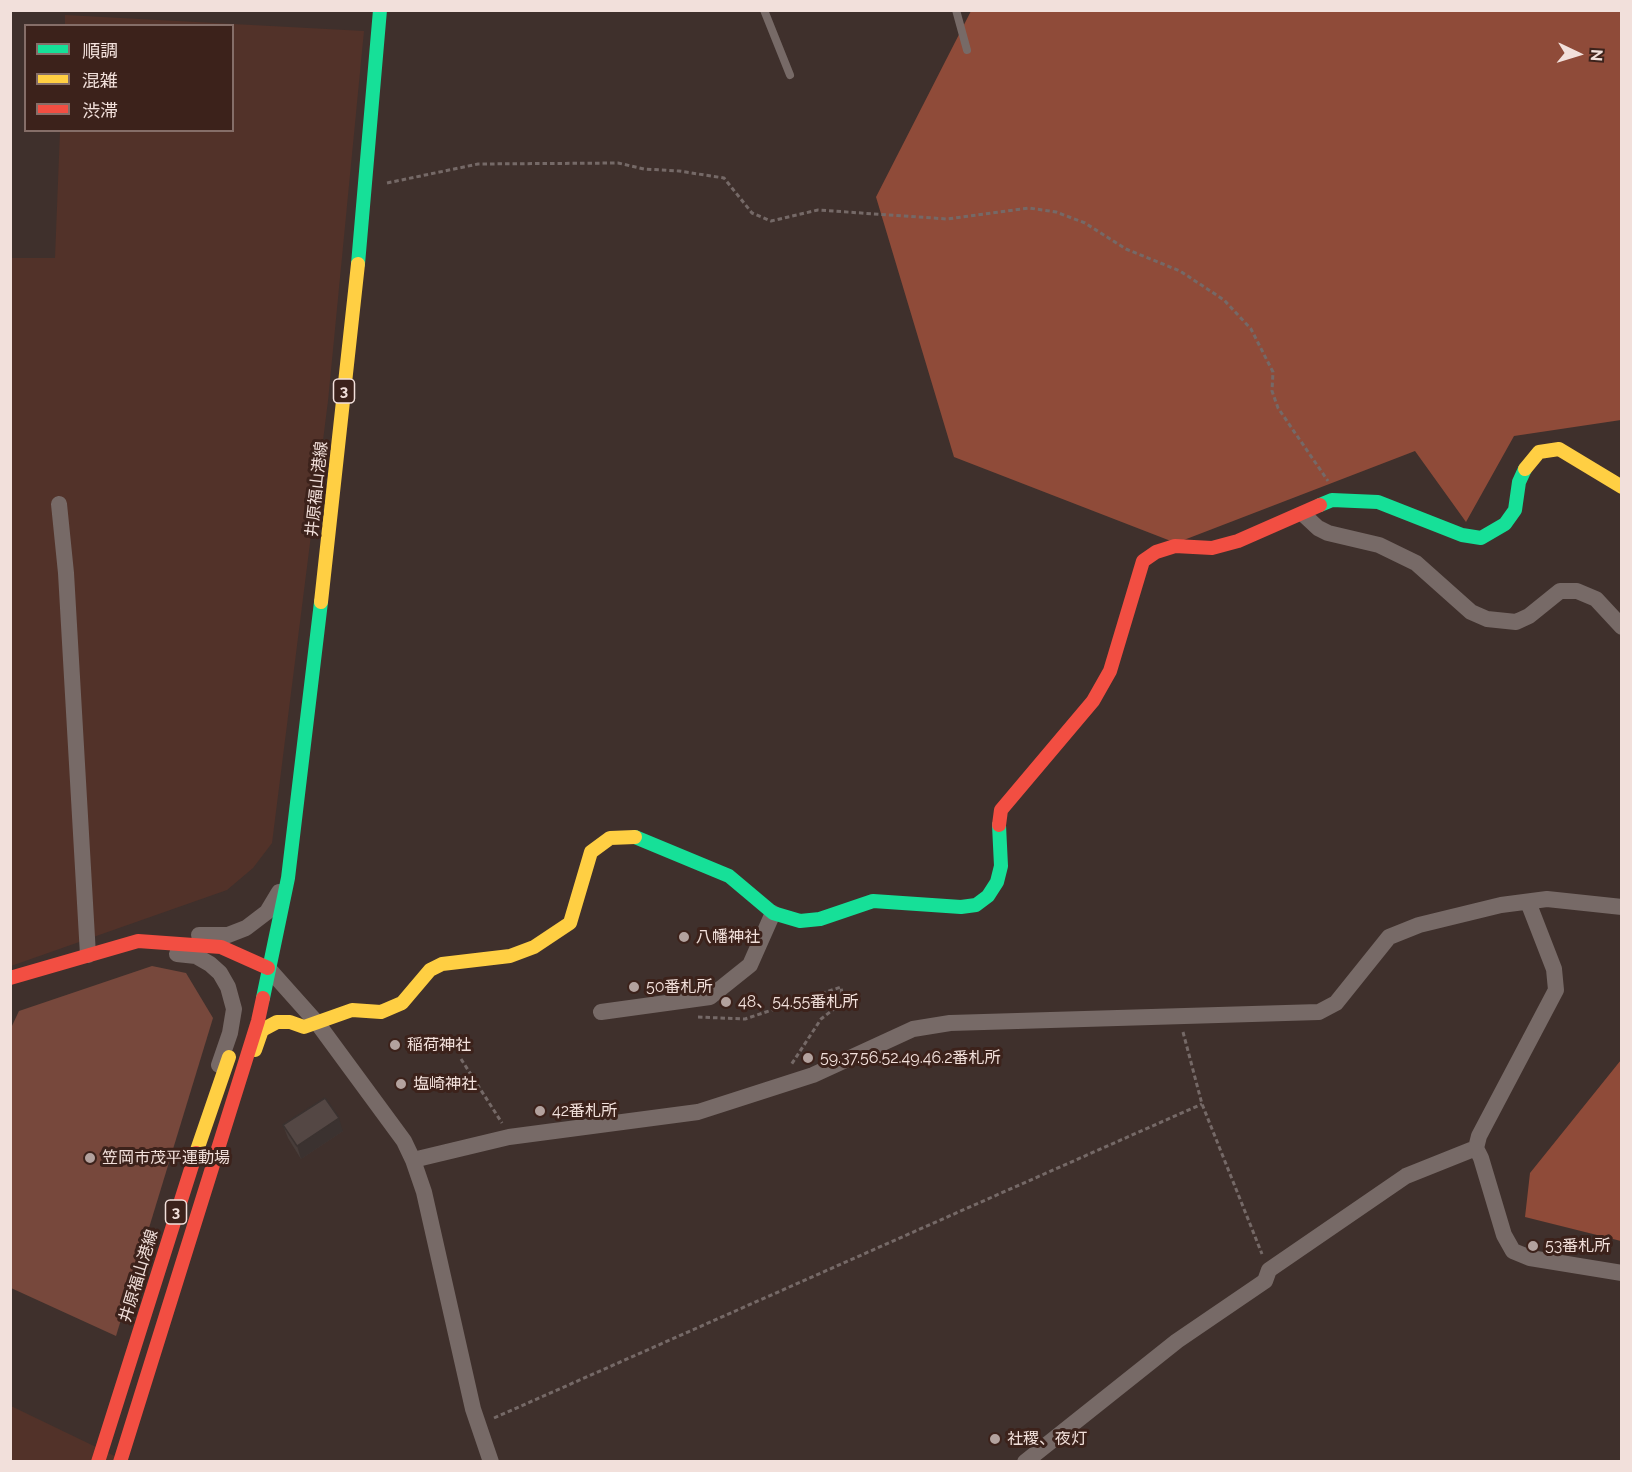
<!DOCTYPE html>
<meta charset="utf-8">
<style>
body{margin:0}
#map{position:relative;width:1632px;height:1472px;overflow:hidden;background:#3f302c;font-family:Raleway,"Noto Sans JP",sans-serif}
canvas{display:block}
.frame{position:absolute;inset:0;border:12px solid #f2e0db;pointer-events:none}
.legend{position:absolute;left:24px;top:24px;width:210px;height:108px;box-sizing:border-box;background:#3c221b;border:2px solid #856e68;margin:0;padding:8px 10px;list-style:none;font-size:18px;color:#f2e0db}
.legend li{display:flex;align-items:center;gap:12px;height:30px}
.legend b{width:30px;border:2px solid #856e68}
.north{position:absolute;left:1548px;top:24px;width:60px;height:60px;-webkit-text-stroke:4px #3c221b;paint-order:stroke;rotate:94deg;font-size:16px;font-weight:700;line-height:24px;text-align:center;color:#f2e0db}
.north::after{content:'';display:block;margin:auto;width:21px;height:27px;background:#f2e0db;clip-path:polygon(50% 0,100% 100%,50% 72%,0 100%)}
</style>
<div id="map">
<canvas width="1632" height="1472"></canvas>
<div class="frame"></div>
<ul class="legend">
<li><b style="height:8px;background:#16e098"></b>順調</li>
<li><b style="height:8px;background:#ffcf43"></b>混雑</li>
<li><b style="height:8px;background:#f24e42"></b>渋滞</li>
</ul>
<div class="north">N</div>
</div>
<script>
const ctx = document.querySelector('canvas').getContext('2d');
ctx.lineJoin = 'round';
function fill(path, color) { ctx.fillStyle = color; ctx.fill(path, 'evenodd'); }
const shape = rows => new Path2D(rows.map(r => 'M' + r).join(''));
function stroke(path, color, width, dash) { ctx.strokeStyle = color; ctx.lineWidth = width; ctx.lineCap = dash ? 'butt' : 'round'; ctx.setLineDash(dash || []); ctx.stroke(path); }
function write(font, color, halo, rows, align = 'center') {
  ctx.font = font + ' Raleway,"Noto Sans JP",sans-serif'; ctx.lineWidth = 6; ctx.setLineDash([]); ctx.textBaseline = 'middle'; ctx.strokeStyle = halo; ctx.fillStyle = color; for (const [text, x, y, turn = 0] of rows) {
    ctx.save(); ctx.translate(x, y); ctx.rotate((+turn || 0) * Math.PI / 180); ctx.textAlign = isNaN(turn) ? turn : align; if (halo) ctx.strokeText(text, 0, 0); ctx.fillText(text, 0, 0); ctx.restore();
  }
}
const built = shape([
 [65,15,364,31,328,401,272,843,253,868,227,890,11,966,10,258,55,258,60,131,232,130,232,26,65,25],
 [11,1406,125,1461,11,1461]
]);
const green = shape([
 [152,966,186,973,213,1018,116,1336,11,1288,11,1028,19,1011]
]);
const forest = shape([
 [971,11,1621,11,1621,420,1514,436,1466,522,1415,451,1176,543,954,457,876,197],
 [1621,1060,1621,1241,1525,1217,1530,1173]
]);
const path = shape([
 [387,183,478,164,618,163,644,169,679,171,724,178,752,213,771,221,818,210,947,219,1029,208,1056,212,1085,223,1126,249,1180,271,1224,300,1251,329,1273,372,1272,391,1278,408,1328,481],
 [698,1017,745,1019,841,987,843,1002,821,1019,791,1065],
 [1183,1032,1202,1104,1262,1254],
 [461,1059,502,1123],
 [494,1418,1202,1104]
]);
const lane = shape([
 [764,10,790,75],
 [956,10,967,50]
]);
const street = shape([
 [59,504,66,573,88,955],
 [1303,514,1318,528,1328,533,1379,545,1416,563,1471,612,1487,619,1516,622,1529,616,1560,591,1577,591,1596,599,1622,627],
 [199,935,228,935,246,928,267,912,279,892],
 [177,954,196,956,210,964,220,973,228,987,234,1009,230,1033,219,1065],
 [268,968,318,1024,404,1141,413,1160,424,1192,473,1409,491,1462],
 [601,1012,710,997,750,965,773,913],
 [1476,1148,1479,1136,1556,990,1554,969,1528,902],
 [413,1160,509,1137,698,1112,813,1075,913,1029,950,1023,1319,1012,1336,1003,1389,937,1419,925,1501,905,1547,899,1622,907],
 [1025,1462,1177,1341,1265,1281,1269,1270,1406,1176,1476,1148,1481,1158,1504,1235,1513,1251,1530,1258,1622,1273]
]);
const fast = shape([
 [358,264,380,10],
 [1320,505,1332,500,1378,502,1462,535,1481,538,1505,524,1515,510,1519,482,1525,469],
 [635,837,729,876,773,913,800,921,820,919,873,901,961,907,976,905,988,896,997,882,1001,866,999,825],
 [263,998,288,878,321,602]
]);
const slow = shape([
 [1525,469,1539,452,1559,449,1622,487],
 [321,602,358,264],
 [255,1050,262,1030,277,1022,290,1022,304,1027,352,1010,381,1012,402,1003,430,970,442,964,510,956,534,947,570,923,591,852,610,838,635,837],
 [196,1153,229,1057]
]);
const jam = shape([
 [999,825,1001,810,1093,701,1110,671,1143,561,1156,552,1175,546,1212,548,1238,541,1320,505],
 [10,978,138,941,221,947,268,968],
 [98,1462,196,1153],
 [120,1462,258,1021,263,998]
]);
const wall = shape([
 [283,1125,343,1131,301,1159,288,1138]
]);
const shadedWall = shape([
 [339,1118,343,1131,301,1159,297,1146]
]);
const building = shape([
 [325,1098,339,1118,297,1146,283,1125,325,1098]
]);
const markers = [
 [684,937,6,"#b3a29e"],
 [634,987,6,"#b3a29e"],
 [726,1002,6,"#b3a29e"],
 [395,1045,6,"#b3a29e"],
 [808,1058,6,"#b3a29e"],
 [401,1084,6,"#b3a29e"],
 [540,1111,6,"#b3a29e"],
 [90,1158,6,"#b3a29e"],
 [1533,1246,6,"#b3a29e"],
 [995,1439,6,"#b3a29e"]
];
const shields = [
 [344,391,21],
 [176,1212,21]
];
const shieldNames = [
 ["3",344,391],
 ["3",176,1212]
];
const streetNames = [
 ["井原福山港線",317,489,-84],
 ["井原福山港線",139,1276,-73]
];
const poiNames = [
 ["八幡神社",696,937],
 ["50番札所",646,987],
 ["48、54.55番札所",738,1002],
 ["稲荷神社",407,1045],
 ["59.37.56.52.49.46.2番札所",820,1058],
 ["塩崎神社",413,1084],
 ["42番札所",552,1111],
 ["笠岡市茂平運動場",102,1158],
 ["53番札所",1545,1246],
 ["社稷、夜灯",1007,1439]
];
fill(built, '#523229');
fill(green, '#77483c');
fill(forest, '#8f4b39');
stroke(path, '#756967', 3, [4.5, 3]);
stroke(lane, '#776a67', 8);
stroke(street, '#776a67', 16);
stroke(fast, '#16e098', 14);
stroke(slow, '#ffcf43', 14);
stroke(jam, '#f24e42', 14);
fill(wall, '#483d3a');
fill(shadedWall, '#3b3230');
fill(building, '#544744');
stroke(building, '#3b3230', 1.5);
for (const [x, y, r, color] of markers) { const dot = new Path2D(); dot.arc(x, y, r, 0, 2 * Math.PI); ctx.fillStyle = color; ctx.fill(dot); stroke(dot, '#3c221b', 2); }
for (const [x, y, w] of shields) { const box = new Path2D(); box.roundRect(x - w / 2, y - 12, w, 24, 4.5); ctx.fillStyle = '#3c221b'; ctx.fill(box); stroke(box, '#f2e0db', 1.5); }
write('bold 15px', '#f2e0db', null, shieldNames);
write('16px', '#f2e0db', '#3c221b', streetNames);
write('16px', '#f2e0db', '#3c221b', poiNames, 'left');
</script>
